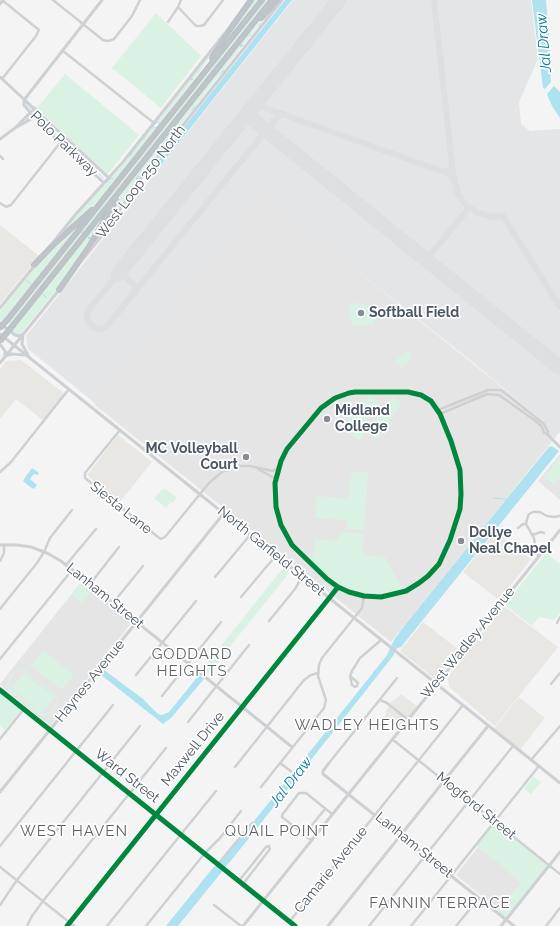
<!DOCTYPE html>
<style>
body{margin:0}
canvas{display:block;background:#f4f4f4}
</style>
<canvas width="560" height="926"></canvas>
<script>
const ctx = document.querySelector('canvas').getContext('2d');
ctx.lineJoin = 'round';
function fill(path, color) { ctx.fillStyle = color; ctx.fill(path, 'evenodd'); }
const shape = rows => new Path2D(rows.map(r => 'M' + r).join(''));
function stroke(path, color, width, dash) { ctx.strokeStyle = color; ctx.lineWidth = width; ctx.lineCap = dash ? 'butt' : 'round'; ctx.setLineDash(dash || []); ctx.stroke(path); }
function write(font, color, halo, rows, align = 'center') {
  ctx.font = font + ' Raleway,sans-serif'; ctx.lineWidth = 3.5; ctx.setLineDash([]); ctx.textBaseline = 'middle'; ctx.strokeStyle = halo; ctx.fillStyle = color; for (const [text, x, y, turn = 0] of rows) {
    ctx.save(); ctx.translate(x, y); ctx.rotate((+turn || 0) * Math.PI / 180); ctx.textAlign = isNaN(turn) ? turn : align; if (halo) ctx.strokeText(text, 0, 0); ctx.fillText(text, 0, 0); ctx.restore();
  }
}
const commercial = shape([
 [0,225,39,256,0,304],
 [21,360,65,394,44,421,16,399,0,419,0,369,6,361],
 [118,435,152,462,119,503,87,475],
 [496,531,531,559,499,600,463,572],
 [504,606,558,647,495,726,449,687,448,677],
 [423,622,459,650,435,679,400,651],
 [401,694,418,707,398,731,384,718,389,704],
 [519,697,545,718,519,751,493,730]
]);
const education = shape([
 [264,196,559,433,391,642,95,405],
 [560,454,560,500,538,481],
 [82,581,132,622,50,726,0,685,0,684],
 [478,847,490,857,500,863,521,883,499,910,456,875]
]);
const airport = shape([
 [293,0,531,0,538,59,519,102,521,124,530,131,560,129,560,432,559,434,470,360,264,197,96,404,28,349,26,336]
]);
const green = shape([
 [253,0,258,0,223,45,222,44],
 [263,0,269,0,11,325,8,322],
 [156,13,201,56,161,108,112,68],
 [268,13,135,183,106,228,94,243,109,213,127,187,241,42],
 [217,44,199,73,160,124,157,122],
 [65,74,139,135,107,175,37,108],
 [153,126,156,128,103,195,84,215,61,235,76,215,121,167],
 [107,212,76,266,21,333,19,335,12,332,13,331,12,330],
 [80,223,32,285,2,322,0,320,0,312,23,281,44,256],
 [359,303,366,304,370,308,373,314,374,324,354,326,351,323,349,304],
 [407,351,412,357,402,369,395,361],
 [370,395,380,403,366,419,373,425,381,415,379,413,392,397,402,404,388,422,390,424,377,440,367,432,359,441,350,433,356,425,347,418,354,410,357,411],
 [560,457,560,478,555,485,544,477],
 [351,471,368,473,364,530,347,529,347,517,347,520,315,518,317,496,348,499],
 [163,489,165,490,166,489,177,498,173,503,171,502,166,508,154,498],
 [342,532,364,534,363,551,366,555,385,557,403,589,385,594,363,593,345,588,335,583,315,565,312,562,315,539,336,541],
 [546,553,560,564,560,613,554,620,539,617,532,626,505,605],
 [283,568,289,573,207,675,201,671],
 [82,583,91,591,82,603,72,595],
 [43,650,74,675,62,690,31,666],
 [19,669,26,670,57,696,58,703,52,713,42,717,6,688,10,676],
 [17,671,22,671,26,672,54,695,57,701,52,710,47,714,41,713,10,689,9,685,9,681,13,674],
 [24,673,54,697,42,713,12,688],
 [0,690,24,709,21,710,5,730,0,726],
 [533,777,541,782,531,794,524,789],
 [495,821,549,865,506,919,497,912,521,883,500,863,490,857,476,845]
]);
const water = shape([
 [285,0,292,0,150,179,148,179,147,175,180,132],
 [532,0,546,0,550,47,549,58,551,82,545,89,543,88],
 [554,86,560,92,560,118,552,106,547,94],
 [552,446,559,451,401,647,397,648,393,656,250,837,178,926,166,926,212,869,221,862,345,708,387,655,394,640,405,625,508,497,549,447],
 [32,468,39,473,37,475,34,474,30,479,37,485,34,489,30,487,23,481,26,476],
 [103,669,143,699,158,714,162,715,169,712,199,675,204,679,171,718,163,724,100,674]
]);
const stream = shape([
 [259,26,260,24],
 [250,36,251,35],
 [241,45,243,45,241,47,240,46,241,45],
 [221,73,224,70],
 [191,78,193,79,191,80,190,79,191,78],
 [26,103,31,109],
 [192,110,195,106],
 [38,117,51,130,103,178],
 [26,120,30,116],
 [157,122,160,124,156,128,153,126,157,122],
 [173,134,175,131],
 [142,140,145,137],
 [130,156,133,152],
 [138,176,139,178,138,179,136,178,138,176],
 [106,183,111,178,113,179],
 [118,210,119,208],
 [109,222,111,220],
 [75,226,76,227,76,228,75,227,75,226],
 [81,232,83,232,82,233,81,232],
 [89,237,90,238,89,239,88,238,89,237],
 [26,280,32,285],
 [42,294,46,297],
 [494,498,506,499]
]);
const taxiway = shape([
 [434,0,453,173,458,194,465,204,478,213,493,217,503,216,560,307],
 [261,96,261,102,265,108],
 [251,108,256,106,260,106,441,171],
 [251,109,250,114,252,119],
 [452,165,448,171,441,171,449,174,453,180],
 [420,255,426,257,431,254],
 [432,264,430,259,431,254,469,208],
 [123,267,122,271,123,275,134,285,135,289,135,293],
 [118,274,87,312,87,320,90,324,96,329,102,329,107,326,277,117,284,114]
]);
const runway = shape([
 [252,119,560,368],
 [118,274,339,0]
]);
const street = shape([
 [2,0,39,30,36,36,2,79],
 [53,0,103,40,108,41,114,39,132,16,140,0],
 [178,7,196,26,200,26,204,25,223,0],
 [168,22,178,7,181,0],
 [63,51,154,123],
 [0,156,3,159],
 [0,203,6,207,11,205,60,143],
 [355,392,408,392,421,395,431,401,440,414,451,441,460,470,461,494,460,509,450,540,439,564,428,576,419,583,406,591,381,597,364,596,349,592,338,587,327,579,292,545,281,525,276,507,275,483,281,461,287,449,321,408,335,398,349,393,355,392],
 [438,410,488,390,501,390,544,424,548,432,547,434],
 [440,414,487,394,499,395,537,422,542,427,544,433,547,434],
 [120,430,85,473,85,478,158,537,161,539,165,537,209,483,222,472,239,466,250,466,273,471,279,467],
 [258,469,276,479],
 [0,472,11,462,69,389],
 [518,528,523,524,526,524],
 [532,535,541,532,544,533],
 [539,556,534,551,535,545,534,538,526,524,527,519,529,514,533,512,540,512,547,516,554,517,560,516],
 [0,561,4,553,4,545],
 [66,565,96,529],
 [215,577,250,535],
 [90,584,119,547],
 [241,597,267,566,276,556],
 [113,603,143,566],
 [0,609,37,563,44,552,50,538,72,510],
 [269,621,295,589,302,577],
 [557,623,560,617],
 [0,659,72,570],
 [136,675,196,601],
 [350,676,357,682,358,683,357,686,355,687,352,685,350,676,352,671,360,658,381,640],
 [551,684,560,673],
 [162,696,221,622],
 [380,700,387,703,407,719],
 [188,722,249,645],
 [0,739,24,709],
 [392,739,560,874],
 [531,760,560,726],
 [280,763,292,772],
 [329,763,397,678],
 [235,767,304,680,311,675,318,673],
 [261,787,324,708,326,700,318,676,319,665,322,658,362,608,364,596],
 [304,835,325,809],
 [311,840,282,817,282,815,299,793,306,793,332,814],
 [0,846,113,705],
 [218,864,252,823],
 [0,867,74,926],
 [239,881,266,847,269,846,270,849,243,884],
 [0,905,17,880,140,726],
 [214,905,241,926],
 [290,921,463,705],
 [27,926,32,916,43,901,166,748],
 [107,926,216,791],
 [146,926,205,853,220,838,241,811],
 [369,926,513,746],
 [411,926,539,766],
 [456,926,479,898],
 [546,926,560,908]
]);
const secondary = shape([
 [0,4,3,0],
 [0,77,109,178],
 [24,100,102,0],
 [24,100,24,105,29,111,46,129,104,183],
 [17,127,31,119,38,112],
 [0,139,15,128,35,108],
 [51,245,75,215,123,162,225,33],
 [83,259,109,227,138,182,282,0],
 [0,308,35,265],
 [0,323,15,335,20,336,23,334,22,344,28,355],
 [0,334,560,783],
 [0,344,5,351,5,356,12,354,25,355],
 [0,363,59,290],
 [547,434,560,447],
 [0,545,17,545,31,547,47,553,61,561,292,747],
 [0,690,295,926],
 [329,763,323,771,323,774,514,926],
 [0,792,224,513],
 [67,926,338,587],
 [243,926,560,530],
 [328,926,488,726],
 [501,926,560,852]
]);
const highway = shape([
 [261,18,278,0],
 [212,58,221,42,251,0],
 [34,265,54,244,92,210],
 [59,290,89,247,116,200],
 [8,319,262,0],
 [14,324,272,0]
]);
const highwayBridge = shape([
 [0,328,8,319],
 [0,341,14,324]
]);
const cycleway = shape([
 [355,392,408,392,421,395,431,401,440,414,451,441,460,470,461,494,460,509,450,540,439,564,428,576,419,583,406,591,381,597,364,596,349,592,338,587,327,579,292,545,281,525,276,507,275,483,281,461,287,449,321,408,335,398,349,393,355,392],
 [0,690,295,926],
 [67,926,338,587]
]);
const markers = [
 [361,313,4,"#868d94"],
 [327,419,4,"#868d94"],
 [246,457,4,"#868d94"],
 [461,541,4,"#868d94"]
];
const streetNames = [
 ["Polo Parkway",64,144,44],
 ["West Loop 250 North",141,182,-53],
 ["Siesta Lane",121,508,39],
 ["North Garfield Street",271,551,39],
 ["Lanham Street",105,596,39],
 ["West Wadley Avenue",468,643,-51],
 ["Haynes Avenue",90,681,-51],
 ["Maxwell Drive",193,749,-51],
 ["Ward Street",127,776,38],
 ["Mogford Street",476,806,39],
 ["Lanham Street",414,845,39],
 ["Camarie Avenue",331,870,-51]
];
const poiNames = [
 ["Softball Field",369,313],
 ["Midland",335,411],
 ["College",335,427],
 ["MC Volleyball",238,449,"right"],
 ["Court",238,465,"right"],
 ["Dollye",469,533],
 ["Neal Chapel",469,549]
];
const waterNames = [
 ["Jal Draw",544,43,-95],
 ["Jal Draw",291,782,-52]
];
const neighbourhoodNames = [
 ["GODDARD",192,654],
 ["HEIGHTS",192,671],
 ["WADLEY HEIGHTS",367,725],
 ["WEST HAVEN",74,831],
 ["QUAIL POINT",277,831],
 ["FANNIN TERRACE",440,903]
];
fill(commercial, '#e8e7e3');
fill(education, '#e6e5e6');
fill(airport, '#e4e5e7');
fill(green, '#d9f2e3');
fill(water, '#aee2f0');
stroke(stream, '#aee2f0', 1);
stroke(taxiway, '#dedfe0', 6);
stroke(runway, '#dedfe0', 15);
stroke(highway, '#b9bec3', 6);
stroke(street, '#ced0d2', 2.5);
stroke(secondary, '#ced0d4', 3);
stroke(highway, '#bec4c9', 4.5);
stroke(highwayBridge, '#b9bec3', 6, []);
stroke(highwayBridge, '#bec4c9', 4.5);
stroke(cycleway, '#00873e', 5);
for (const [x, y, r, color] of markers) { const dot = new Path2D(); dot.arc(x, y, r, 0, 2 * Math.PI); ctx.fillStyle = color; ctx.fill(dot); stroke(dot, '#fff', 1.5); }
write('14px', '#4a5661', '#fff', streetNames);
write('bold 14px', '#4a5661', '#fff', poiNames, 'left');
write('italic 15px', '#0c7c9b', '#fff', waterNames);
ctx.letterSpacing = '1px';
write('15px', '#5f6368', '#fff', neighbourhoodNames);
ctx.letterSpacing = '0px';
</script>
